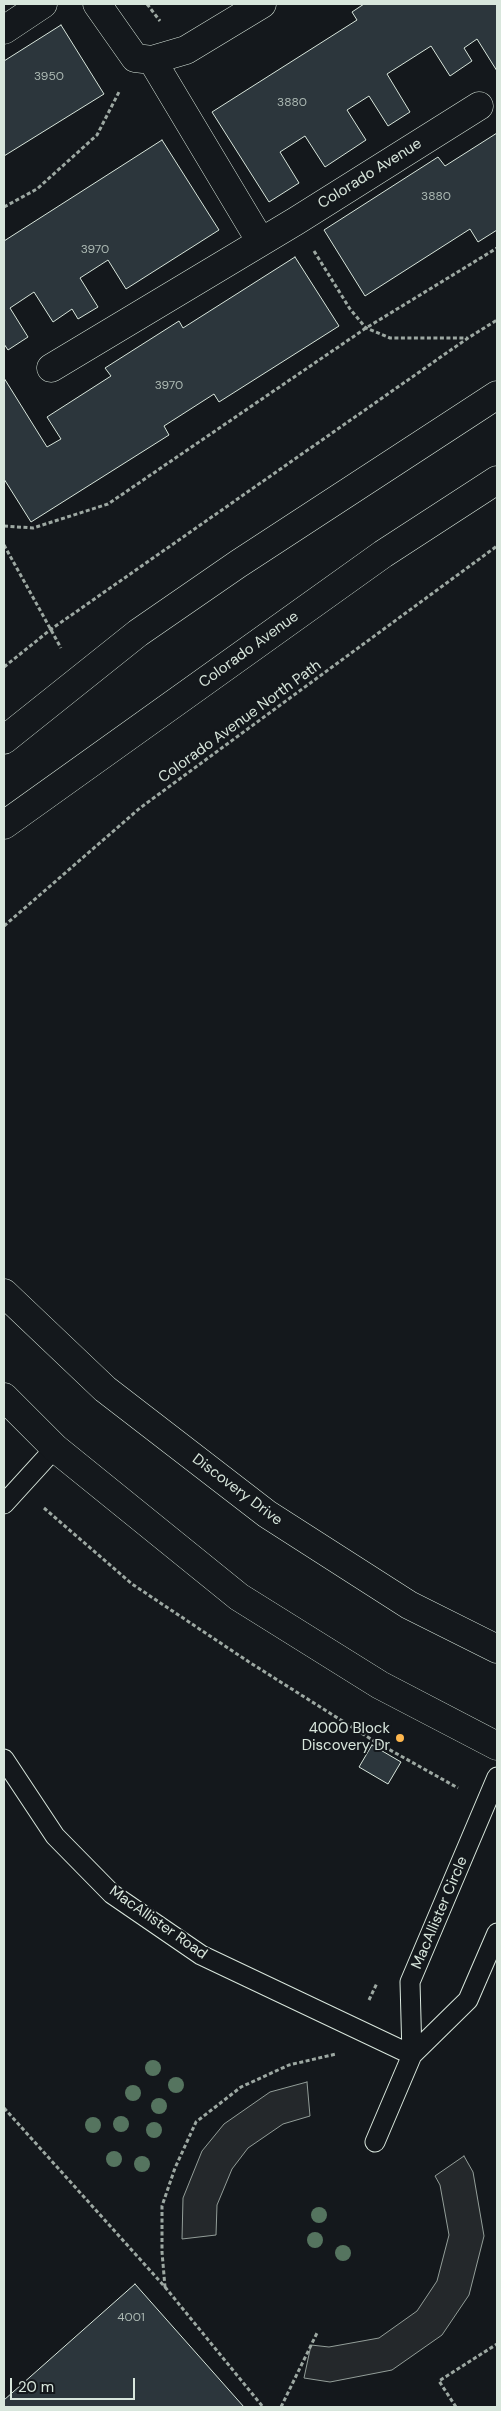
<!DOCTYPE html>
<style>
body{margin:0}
#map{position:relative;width:501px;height:2411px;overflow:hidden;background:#14181c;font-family:"DM Sans",sans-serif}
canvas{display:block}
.frame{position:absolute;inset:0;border:5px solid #d8e6dc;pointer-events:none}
.scale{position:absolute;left:10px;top:2378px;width:125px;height:22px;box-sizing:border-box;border:2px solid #d8e6dc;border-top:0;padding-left:6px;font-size:15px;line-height:18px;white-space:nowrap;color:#d8e6dc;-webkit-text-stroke:4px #14181c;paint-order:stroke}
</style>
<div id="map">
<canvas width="501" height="2411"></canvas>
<div class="frame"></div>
<div class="scale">20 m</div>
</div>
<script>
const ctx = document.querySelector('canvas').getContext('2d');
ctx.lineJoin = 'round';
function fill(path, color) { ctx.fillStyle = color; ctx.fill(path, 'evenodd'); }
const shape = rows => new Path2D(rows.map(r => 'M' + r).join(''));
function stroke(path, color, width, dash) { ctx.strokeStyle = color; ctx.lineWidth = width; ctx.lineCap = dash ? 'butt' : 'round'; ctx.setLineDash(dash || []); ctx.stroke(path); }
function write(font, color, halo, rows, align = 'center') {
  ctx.font = font + ' "DM Sans",sans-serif'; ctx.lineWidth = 4; ctx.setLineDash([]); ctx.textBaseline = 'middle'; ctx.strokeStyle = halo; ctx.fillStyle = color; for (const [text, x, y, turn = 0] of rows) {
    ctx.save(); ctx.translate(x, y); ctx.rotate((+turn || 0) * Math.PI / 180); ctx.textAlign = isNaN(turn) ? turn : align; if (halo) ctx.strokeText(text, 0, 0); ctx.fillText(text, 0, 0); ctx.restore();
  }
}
const parking = shape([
 [307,2082,310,2116,283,2124,248,2148,232,2169,217,2205,216,2235,182,2239,183,2198,202,2151,224,2124,270,2092,307,2082],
 [464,2156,473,2172,484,2236,469,2295,442,2335,392,2370,330,2382,304,2378,311,2345,329,2347,379,2338,417,2311,437,2281,449,2235,440,2185,435,2176,464,2156]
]);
const building = shape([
 [364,4,497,4,497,71,477,39,464,48,472,61,450,76,431,46,387,74,410,112,388,126,369,96,347,110,366,140,325,167,305,136,280,152,299,183,269,202,212,112,357,20,352,12,364,4],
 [61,25,104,94,4,156,4,61,61,25],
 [497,133,497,230,478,242,470,229,365,296,324,230,438,157,445,166,497,133],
 [162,140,219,230,126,289,108,260,80,278,98,307,78,319,72,309,53,322,34,292,10,308,28,337,8,350,4,344,4,241,162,140],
 [295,257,339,326,219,402,214,394,164,426,169,435,31,522,4,479,4,378,47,447,61,439,47,417,111,376,105,368,179,321,183,328,295,257],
 [372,1745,401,1762,388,1784,359,1767,372,1745],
 [135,2284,244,2407,4,2407,4,2400,135,2284]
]);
const path = shape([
 [147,4,160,21],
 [4,207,37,189,97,135,120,90],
 [314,251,350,309,366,328,390,338,467,338],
 [4,526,33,528,108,504,366,328,497,248],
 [4,545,61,648],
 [4,667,50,630,468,338,497,320],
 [4,926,140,808,497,546],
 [44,1508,132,1584,249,1662,374,1741,458,1788],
 [369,2000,377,1983],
 [4,2108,165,2287,162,2252,162,2206,175,2168,196,2122,241,2087,289,2065,336,2054],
 [165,2287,263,2407],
 [281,2407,317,2333],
 [456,2407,439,2381,497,2344]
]);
const service = shape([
 [4,1504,55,1448],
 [4,1759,55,1836,112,1894,201,1955,412,2055],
 [412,2055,410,1982,497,1777],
 [375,2142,412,2055,468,2000,497,1933]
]);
const minor = shape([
 [97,4,135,58,152,60,261,242],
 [4,30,43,4],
 [152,60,186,50,262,4],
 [51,368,296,221,479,106],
 [4,1293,105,1389,267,1514,409,1605,497,1649],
 [4,1397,55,1448,239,1597,380,1685,497,1746]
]);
const secondary = shape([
 [4,740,138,633,238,564,497,395],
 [4,825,383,554,497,480]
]);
const trees = [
 [153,2068],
 [176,2085],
 [133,2093],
 [159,2106],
 [121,2124],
 [93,2125],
 [154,2130],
 [114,2159],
 [142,2164],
 [319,2215],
 [315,2240],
 [343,2253]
];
const markers = [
 [400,1738,5,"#ffb74d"]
];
const numberNames = [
 ["3950",49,77],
 ["3880",292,103],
 ["3880",436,197],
 ["3970",95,250],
 ["3970",169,386],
 ["4001",131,2318]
];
const streetNames = [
 ["Colorado Avenue",370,174,-32],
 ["Colorado Avenue",249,650,-36],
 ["Colorado Avenue North Path",240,722,-36],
 ["Discovery Drive",237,1490,37],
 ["MacAllister Circle",440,1913,-67],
 ["MacAllister Road",158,1923,35]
];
const poiNames = [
 ["4000 Block",390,1729],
 ["Discovery Dr",390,1746]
];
fill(parking, '#24282b');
stroke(parking, '#939e99', 1);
fill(building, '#2c363c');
stroke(building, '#d8e6dc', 1);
stroke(service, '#d8e6dc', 21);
stroke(minor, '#d8e6dc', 29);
stroke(secondary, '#d8e6dc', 29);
stroke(path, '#9da8a2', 3, [4, 2.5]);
stroke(service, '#14181c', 19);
stroke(minor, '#14181c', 28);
stroke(secondary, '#14181c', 28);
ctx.fillStyle = '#55745f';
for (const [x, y] of trees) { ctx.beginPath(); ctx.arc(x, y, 8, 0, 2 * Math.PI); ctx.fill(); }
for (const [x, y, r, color] of markers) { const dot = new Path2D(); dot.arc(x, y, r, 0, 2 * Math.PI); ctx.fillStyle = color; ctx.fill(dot); stroke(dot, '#14181c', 2); }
write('12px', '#adbab4', null, numberNames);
write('15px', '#d8e6dc', '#14181c', streetNames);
write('15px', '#d8e6dc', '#14181c', poiNames, 'right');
</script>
